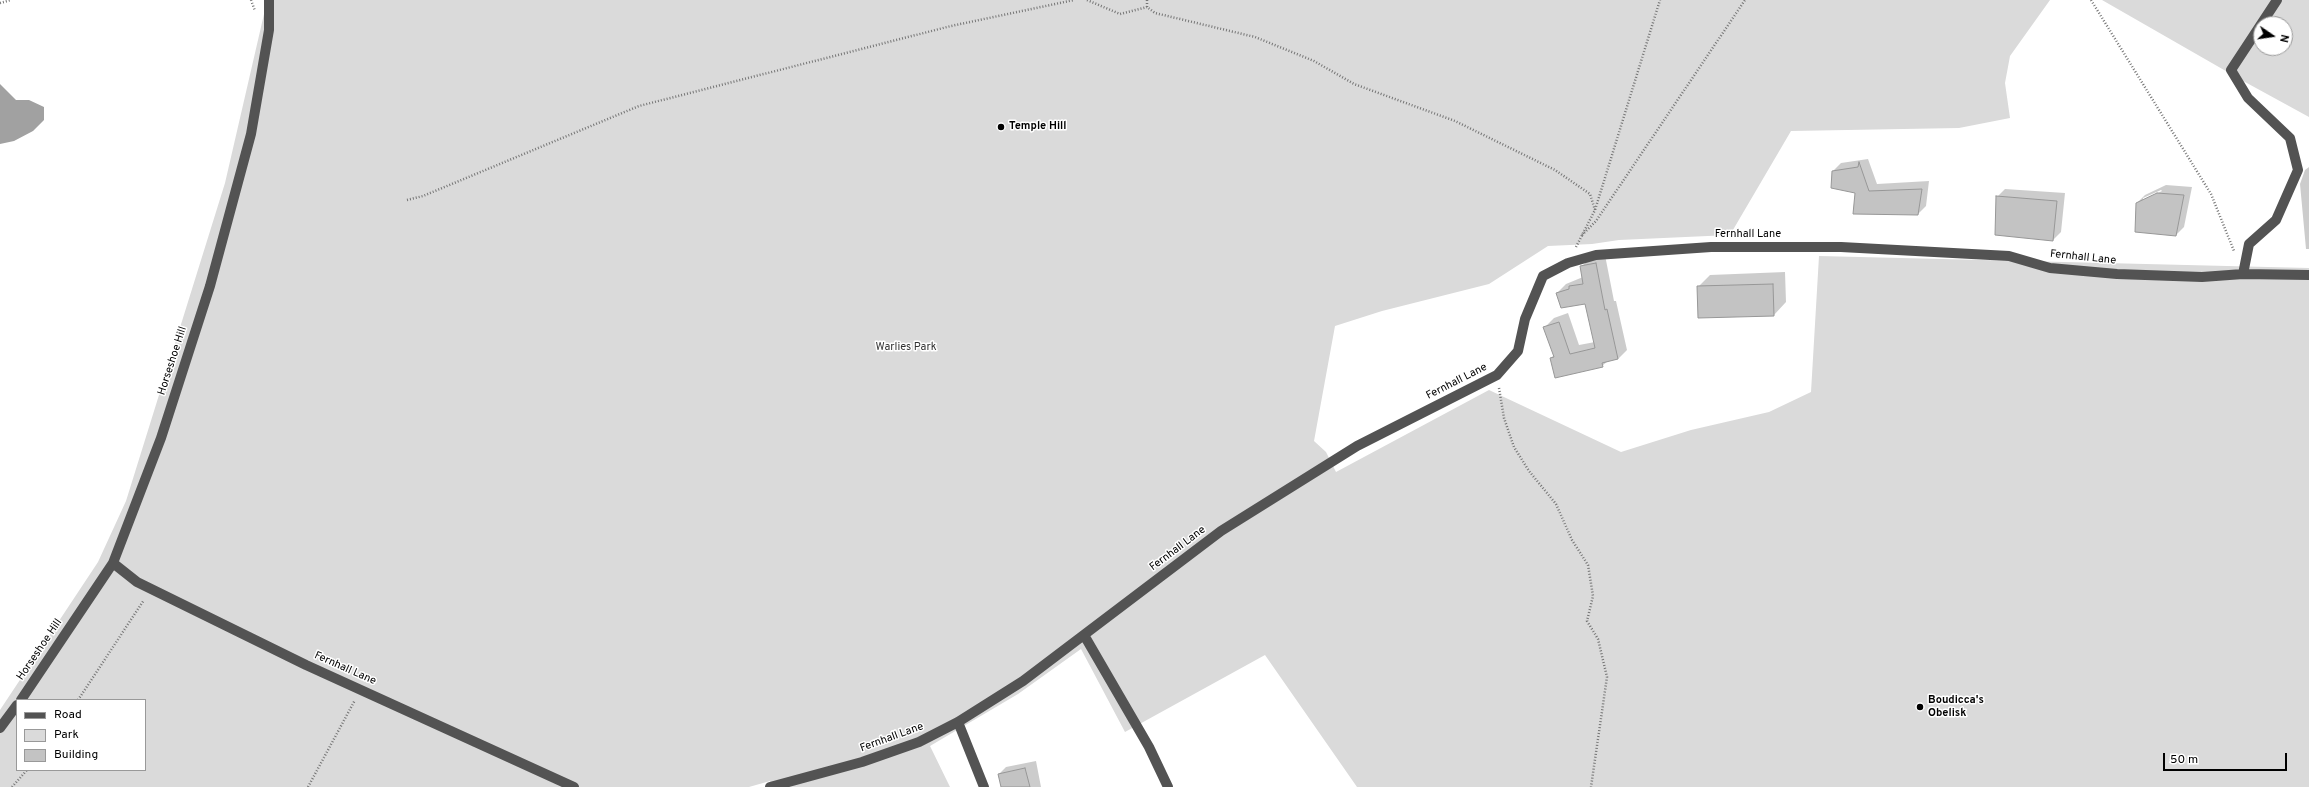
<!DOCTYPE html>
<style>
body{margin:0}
#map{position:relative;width:2309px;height:787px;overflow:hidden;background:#fff;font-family:Overpass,sans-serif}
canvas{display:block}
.legend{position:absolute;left:16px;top:699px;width:130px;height:72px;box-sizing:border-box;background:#fff;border:1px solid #999;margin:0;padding:5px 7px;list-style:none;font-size:12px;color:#000}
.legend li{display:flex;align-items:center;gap:8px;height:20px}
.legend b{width:20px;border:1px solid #999}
.north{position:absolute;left:2253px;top:16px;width:40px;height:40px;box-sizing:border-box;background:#fff;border:1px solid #999;border-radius:50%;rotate:103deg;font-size:11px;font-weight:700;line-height:16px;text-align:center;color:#000}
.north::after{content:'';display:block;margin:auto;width:14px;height:18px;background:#000;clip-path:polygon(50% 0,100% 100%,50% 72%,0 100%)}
.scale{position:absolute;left:2163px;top:753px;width:124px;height:18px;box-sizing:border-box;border:2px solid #000;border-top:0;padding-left:5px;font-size:12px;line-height:14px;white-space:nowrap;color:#000;-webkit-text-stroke:3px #fff;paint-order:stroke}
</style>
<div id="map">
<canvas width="2309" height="787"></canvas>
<ul class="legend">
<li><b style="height:5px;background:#535353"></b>Road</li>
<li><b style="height:11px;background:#dadada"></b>Park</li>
<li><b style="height:11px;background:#c3c3c3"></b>Building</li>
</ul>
<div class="north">N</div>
<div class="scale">50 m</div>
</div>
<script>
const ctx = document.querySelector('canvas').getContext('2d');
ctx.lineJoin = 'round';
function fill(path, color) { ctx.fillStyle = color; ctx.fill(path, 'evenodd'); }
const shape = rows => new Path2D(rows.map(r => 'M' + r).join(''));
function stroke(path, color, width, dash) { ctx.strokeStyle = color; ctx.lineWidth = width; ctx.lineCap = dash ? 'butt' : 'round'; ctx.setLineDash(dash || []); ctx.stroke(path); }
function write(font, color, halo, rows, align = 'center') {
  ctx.font = font + ' Overpass,sans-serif'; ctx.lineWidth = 3; ctx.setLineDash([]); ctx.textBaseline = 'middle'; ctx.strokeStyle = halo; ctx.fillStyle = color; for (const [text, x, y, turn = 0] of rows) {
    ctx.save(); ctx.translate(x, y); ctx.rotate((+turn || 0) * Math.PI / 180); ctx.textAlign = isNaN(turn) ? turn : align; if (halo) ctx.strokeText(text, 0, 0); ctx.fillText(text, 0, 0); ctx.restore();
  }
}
const green = shape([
 [264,0,2050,0,2010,56,2005,83,2010,118,1959,128,1791,131,1730,235,1619,240,1592,244,1548,246,1489,284,1382,311,1335,326,1314,441,1326,452,1336,472,1489,390,1621,452,1691,430,1769,412,1811,392,1819,256,2309,268,2309,787,1357,787,1265,655,1125,732,1081,649,1018,694,930,746,950,787,772,787,770,781,749,787,0,787,0,710,98,562,126,501,225,183,264,14],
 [17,700,145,700,145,770,17,770],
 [2102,0,2309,0,2309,117,2245,82],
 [2261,24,2285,24,2285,48,2261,48]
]);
const water = shape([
 [0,84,16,100,29,100,44,107,44,120,33,131,14,141,0,144]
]);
const shadow = shape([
 [1868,159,1877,184,1929,181,1926,206,1918,214,1857,192,1833,171,1841,163],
 [2309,167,2309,249,2306,249,2300,184,2305,170],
 [2166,185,2192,187,2184,227,2176,235,2137,203,2145,195],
 [2161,190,2162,191,2143,200,2143,198],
 [2005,189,2065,193,2061,232,2053,240,1997,197],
 [1605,255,1614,301,1616,301,1627,350,1618,359,1608,361,1602,366,1551,358,1554,355,1545,327,1554,318,1568,313,1579,345,1595,342,1586,303,1557,293,1566,284,1583,277,1581,267,1590,258],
 [1785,272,1786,302,1774,315,1698,287,1710,275],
 [1036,761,1041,787,1002,787,999,774,1006,767]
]);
const building = shape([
 [1859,162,1869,191,1922,189,1918,215,1853,214,1855,193,1831,188,1832,171,1858,167,1859,162],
 [2157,193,2184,195,2176,236,2135,232,2136,203,2157,193],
 [1996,196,2057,201,2053,241,1995,235,1996,196],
 [1596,263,1605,310,1607,309,1618,359,1602,363,1603,367,1555,378,1550,358,1554,357,1543,327,1559,322,1570,354,1595,348,1585,304,1561,308,1556,293,1569,289,1569,286,1583,284,1580,266,1596,263],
 [1773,284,1774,316,1698,318,1697,286,1773,284],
 [1025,768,1030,787,1001,787,998,774,1025,768]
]);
const path = shape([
 [251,0,255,11],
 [1087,0,1120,14,1147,7],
 [1147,0,1147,7,1155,13,1255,37,1314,61,1354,84,1455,121,1555,170,1590,194,1595,210],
 [2091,0,2211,194,2234,251],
 [0,3,11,0],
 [407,200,423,196,639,106,951,26,1074,0],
 [1582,235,1596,221,1745,0],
 [1576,247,1595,210,1660,0],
 [1499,388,1504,418,1514,447,1529,471,1556,504,1572,540,1588,565,1593,596,1587,621,1598,639,1607,677,1591,787],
 [78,700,144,600],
 [12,787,27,770],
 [308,787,355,700]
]);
const minor = shape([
 [2243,274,2249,244,2276,220,2298,170,2290,138,2248,98,2231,70,2277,0],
 [113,563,137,582,306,665,574,787],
 [1084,635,1149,747,1168,787],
 [21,700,113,563,161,438,210,286,251,134,269,30,269,0],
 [958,722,984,787],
 [0,728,17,705],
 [770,787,862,762,919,742,958,722,1023,681,1221,531,1357,446,1497,375,1518,351,1525,319,1543,276,1568,263,1596,255,1711,247,1841,247,2009,256,2050,268,2117,274,2202,277,2243,274,2309,275]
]);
const markers = [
 [1001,127,4,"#000"],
 [1920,707,4,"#000"]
];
const poiNames = [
 ["Temple Hill",1009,127],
 ["Boudicca's",1928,701],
 ["Obelisk",1928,714]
];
const streetNames = [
 ["Fernhall Lane",1748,235],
 ["Fernhall Lane",2083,258,6],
 ["Horseshoe Hill",173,361,-72],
 ["Fernhall Lane",1457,382,-27],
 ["Fernhall Lane",1178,549,-37],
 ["Horseshoe Hill",40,650,-56],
 ["Fernhall Lane",345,669,24],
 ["Fernhall Lane",892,738,-20]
];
const parkNames = [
 ["Warlies Park",906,348]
];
fill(green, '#dadada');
fill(water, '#a1a1a1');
fill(shadow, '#0003');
fill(building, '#c3c3c3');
stroke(building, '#979797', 1);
stroke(path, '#757575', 2.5, [1, 2]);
stroke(minor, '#535353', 10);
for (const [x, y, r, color] of markers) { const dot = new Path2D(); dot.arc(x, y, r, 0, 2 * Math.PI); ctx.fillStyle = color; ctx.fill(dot); stroke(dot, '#fff', 1.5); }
write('bold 11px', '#000', '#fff', poiNames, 'left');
write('11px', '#000', '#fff', streetNames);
write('11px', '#313131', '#fff', parkNames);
</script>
